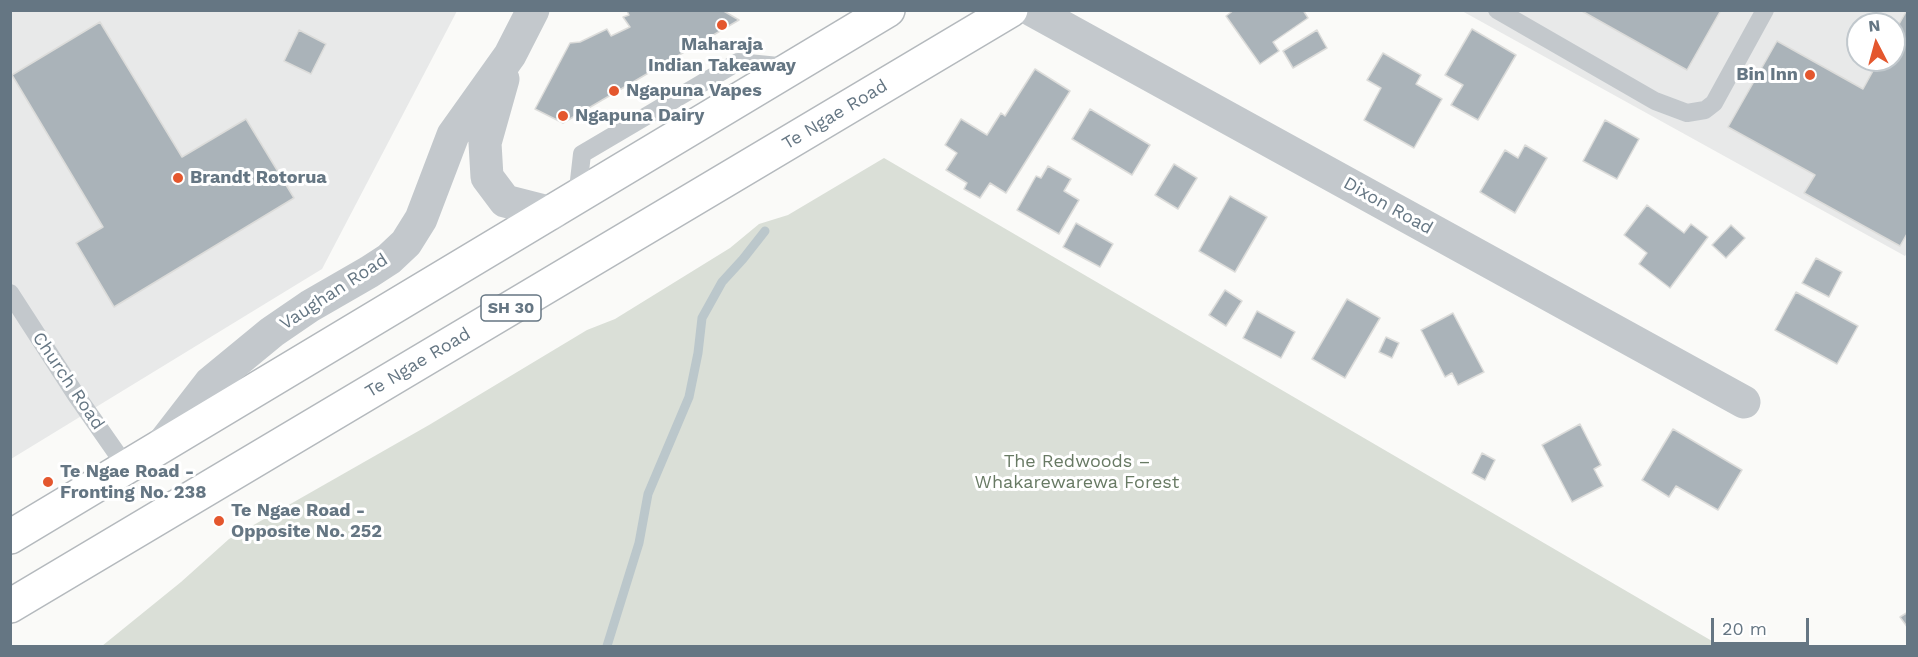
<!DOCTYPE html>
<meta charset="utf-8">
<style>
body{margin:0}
#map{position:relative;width:1918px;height:657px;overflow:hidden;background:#fafaf8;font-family:"Work Sans",sans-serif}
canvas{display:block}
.frame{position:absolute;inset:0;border:12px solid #657683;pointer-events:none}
.north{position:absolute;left:1846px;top:12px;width:60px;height:60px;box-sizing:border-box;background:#fff;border:2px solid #c1c8cd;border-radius:50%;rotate:354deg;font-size:16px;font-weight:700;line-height:24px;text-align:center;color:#657683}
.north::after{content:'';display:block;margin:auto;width:21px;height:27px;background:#e4572e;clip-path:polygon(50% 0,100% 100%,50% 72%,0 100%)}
.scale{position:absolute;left:1711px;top:618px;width:98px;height:27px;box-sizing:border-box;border:3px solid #657683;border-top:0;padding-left:8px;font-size:18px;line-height:21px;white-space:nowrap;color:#657683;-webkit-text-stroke:4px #fff;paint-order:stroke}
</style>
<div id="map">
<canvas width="1918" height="657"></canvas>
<div class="frame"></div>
<div class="north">N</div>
<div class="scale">20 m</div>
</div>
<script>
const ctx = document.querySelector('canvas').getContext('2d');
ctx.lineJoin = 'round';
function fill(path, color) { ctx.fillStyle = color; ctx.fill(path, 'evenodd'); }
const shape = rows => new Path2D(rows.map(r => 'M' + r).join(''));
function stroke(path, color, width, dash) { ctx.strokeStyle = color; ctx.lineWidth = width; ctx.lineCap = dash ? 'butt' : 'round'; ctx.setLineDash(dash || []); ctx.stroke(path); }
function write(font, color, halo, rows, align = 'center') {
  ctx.font = font + ' "Work Sans",sans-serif'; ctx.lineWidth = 6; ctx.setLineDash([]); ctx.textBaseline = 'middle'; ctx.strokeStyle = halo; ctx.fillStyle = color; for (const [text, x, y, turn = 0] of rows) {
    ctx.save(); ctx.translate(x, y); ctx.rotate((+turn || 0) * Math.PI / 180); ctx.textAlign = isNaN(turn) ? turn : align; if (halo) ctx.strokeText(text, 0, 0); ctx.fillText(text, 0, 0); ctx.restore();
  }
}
const built = shape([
 [11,11,457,11,322,269,11,459],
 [1462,11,1907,11,1908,251,1905,256],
 [1858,24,1894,24,1894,60,1858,60]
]);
const green = shape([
 [884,158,1712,641,1722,646,102,646,181,582,229,539,429,425,587,330,615,319,730,248,759,224,788,215]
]);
const stream = shape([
 [607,646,639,543,648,494,689,397,698,353,702,318,722,282,743,259,765,231]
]);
const building = shape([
 [722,10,739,20,563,123,535,109,570,43,580,42,607,29,611,36,630,27,623,17,629,15,627,11,722,10],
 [1234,10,1303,10,1308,18,1273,42,1279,51,1260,64,1226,16,1234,10],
 [1580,10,1721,10,1687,70,1580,10],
 [1907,10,1908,232,1900,246,1804,193,1815,175,1728,127,1777,41,1863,89,1879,60,1894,60,1894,33,1907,10],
 [100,22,182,157,246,119,294,198,114,307,76,243,103,227,12,75,100,22],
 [1472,29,1516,55,1478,120,1451,105,1463,85,1445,75,1472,29],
 [299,30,326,44,311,74,284,61,299,30],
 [1317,30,1327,48,1293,68,1283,51,1317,30],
 [1383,53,1421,75,1416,84,1442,99,1414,148,1364,120,1381,88,1367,80,1383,53],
 [1035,69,1070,91,1006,193,990,183,980,198,964,189,967,183,946,170,957,153,945,145,961,119,987,135,1001,113,1005,116,1035,69],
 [1090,109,1150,145,1132,175,1072,139,1090,109],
 [1605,120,1639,139,1617,179,1583,161,1605,120],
 [1525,145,1547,158,1515,213,1480,192,1505,150,1518,158,1525,145],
 [1174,164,1197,178,1178,209,1155,195,1174,164],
 [1048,166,1071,179,1064,191,1079,200,1059,234,1017,210,1036,176,1041,178,1048,166],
 [1230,196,1267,217,1235,272,1199,251,1230,196],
 [1647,205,1684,233,1691,224,1708,237,1670,288,1639,264,1647,253,1624,235,1647,205],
 [1076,223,1113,244,1100,267,1063,247,1076,223],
 [1731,225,1745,238,1726,258,1712,245,1731,225],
 [1816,258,1842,272,1829,297,1802,283,1816,258],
 [1225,290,1242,301,1226,326,1209,315,1225,290],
 [1796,292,1858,326,1837,364,1775,330,1796,292],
 [1347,299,1380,318,1345,378,1312,359,1347,299],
 [1257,311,1295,332,1281,358,1243,338,1257,311],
 [1453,313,1484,372,1458,385,1452,373,1445,377,1421,330,1453,313],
 [1386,337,1399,343,1392,358,1379,352,1386,337],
 [1580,424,1601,465,1594,469,1603,486,1572,502,1542,445,1580,424],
 [1673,429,1742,470,1718,510,1676,486,1669,497,1642,480,1673,429],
 [1482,453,1495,460,1485,480,1472,473,1482,453],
 [1908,612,1908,628,1900,617,1908,612]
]);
const service = shape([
 [1497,10,1655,101,1687,113,1705,110,1714,103,1765,10],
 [577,198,582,154,738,62,789,67],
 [10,293,76,395,127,468]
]);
const minor = shape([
 [1032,10,1744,402]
]);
const tertiary = shape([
 [503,79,485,143,487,177,505,201,552,213],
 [162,445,210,383,272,332,310,306,369,272,389,259,406,243,421,219,453,135,510,55,533,10]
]);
const trunk = shape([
 [10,537,888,10],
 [10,606,1011,10]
]);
const markers = [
 [722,25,6,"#e4572e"],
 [1810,75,6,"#e4572e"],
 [614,91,6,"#e4572e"],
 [563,116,6,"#e4572e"],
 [178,178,6,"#e4572e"],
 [48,482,6,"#e4572e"],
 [219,521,6,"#e4572e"]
];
const shields = [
 [511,308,60]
];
const shieldNames = [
 ["SH 30",511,308]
];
const poiNames = [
 ["Maharaja",722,45,"center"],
 ["Indian Takeaway",722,66,"center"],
 ["Bin Inn",1798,75,"right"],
 ["Ngapuna Vapes",626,91],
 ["Ngapuna Dairy",575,116],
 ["Brandt Rotorua",190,178],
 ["Te Ngae Road -",60,472],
 ["Fronting No. 238",60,493],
 ["Te Ngae Road -",231,511],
 ["Opposite No. 252",231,532]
];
const streetNames = [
 ["Te Ngae Road",835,115,-31],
 ["Dixon Road",1388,206,29],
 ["Vaughan Road",334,292,-33],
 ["Te Ngae Road",418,363,-31],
 ["Church Road",68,381,56]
];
const parkNames = [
 ["The Redwoods –",1077,462],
 ["Whakarewarewa Forest",1077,483]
];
fill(built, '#e8e9e9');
fill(green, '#dadfd7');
stroke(stream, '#bbc7cb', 9);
fill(building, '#aab3b9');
stroke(building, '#dcdcda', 1.5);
stroke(trunk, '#b4b9bd', 36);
stroke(service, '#c3c8cc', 18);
stroke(minor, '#c3c8cc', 33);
stroke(tertiary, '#c3c8cc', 33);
stroke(trunk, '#fff', 33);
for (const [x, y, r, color] of markers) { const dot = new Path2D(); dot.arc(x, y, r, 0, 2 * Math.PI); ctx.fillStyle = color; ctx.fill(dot); stroke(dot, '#fff', 2); }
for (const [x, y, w] of shields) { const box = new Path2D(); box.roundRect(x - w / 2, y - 13, w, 26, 4.5); ctx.fillStyle = '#fff'; ctx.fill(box); stroke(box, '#657683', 1.5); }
write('bold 16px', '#657683', null, shieldNames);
write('bold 18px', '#657683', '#fff', poiNames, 'left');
write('18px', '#657683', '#fff', streetNames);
write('18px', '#687a64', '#fff', parkNames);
</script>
